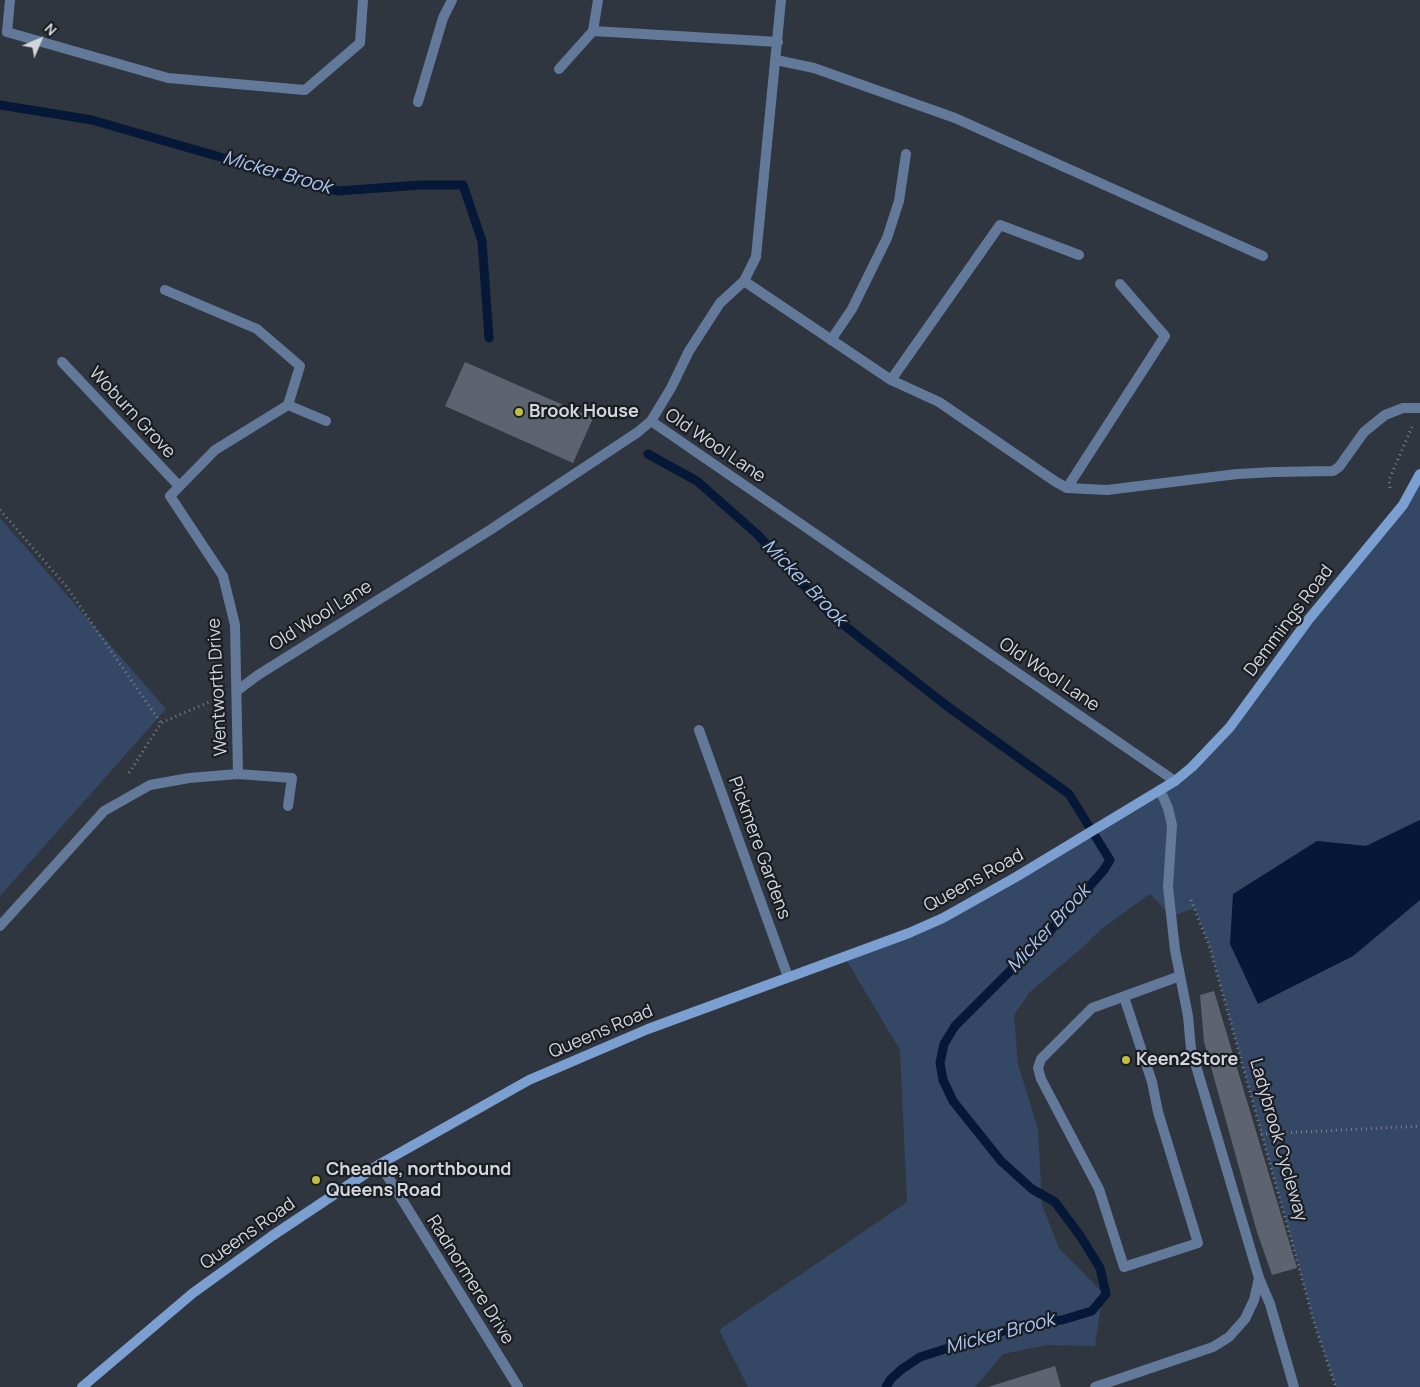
<!DOCTYPE html>
<style>
body{margin:0}
#map{position:relative;width:1420px;height:1387px;overflow:hidden;background:#2f363f;font-family:Manrope,sans-serif}
canvas{display:block}
.north{position:absolute;left:15px;top:15px;width:50px;height:50px;-webkit-text-stroke:4px #1a1d21;paint-order:stroke;rotate:45deg;font-size:14px;font-weight:700;line-height:20px;text-align:center;color:#d3d7dd}
.north::after{content:'';display:block;margin:auto;width:18px;height:22px;background:#d3d7dd;clip-path:polygon(50% 0,100% 100%,50% 72%,0 100%)}
</style>
<div id="map">
<canvas width="1420" height="1387"></canvas>
<div class="north">N</div>
</div>
<script>
const ctx = document.querySelector('canvas').getContext('2d');
ctx.lineJoin = 'round';
function fill(path, color) { ctx.fillStyle = color; ctx.fill(path, 'evenodd'); }
const shape = rows => new Path2D(rows.map(r => 'M' + r).join(''));
function stroke(path, color, width, dash) { ctx.strokeStyle = color; ctx.lineWidth = width; ctx.lineCap = dash ? 'butt' : 'round'; ctx.setLineDash(dash || []); ctx.stroke(path); }
function write(font, color, halo, rows, align = 'center') {
  ctx.font = font + ' Manrope,sans-serif'; ctx.lineWidth = 4.5; ctx.setLineDash([]); ctx.textBaseline = 'middle'; ctx.strokeStyle = halo; ctx.fillStyle = color; for (const [text, x, y, turn = 0] of rows) {
    ctx.save(); ctx.translate(x, y); ctx.rotate((+turn || 0) * Math.PI / 180); ctx.textAlign = isNaN(turn) ? turn : align; if (halo) ctx.strokeText(text, 0, 0); ctx.fillText(text, 0, 0); ctx.restore();
  }
}
const green = shape([
 [1420,474,1420,820,1366,846,1317,841,1230,944,1258,1003,1353,956,1420,900,1420,1387,1336,1387,1316,1329,1210,948,1195,908,1171,916,1150,894,1100,930,1083,947,1030,992,1014,1015,1018,1064,1038,1129,1042,1205,1059,1248,1103,1293,1095,1346,1047,1345,1003,1354,975,1387,748,1387,719,1330,907,1202,900,1050,844,956,943,918,1192,767,1403,505],
 [0,518,166,709,0,896]
]);
const water = shape([
 [1420,820,1420,900,1353,956,1258,1004,1230,944,1233,894,1317,841,1366,846]
]);
const stream = shape([
 [0,105,92,120,338,191,420,185,463,185,482,241,489,338],
 [648,454,697,481,758,535,831,615,947,706,1069,794,1110,860,1103,871,1049,932,955,1026,944,1044,940,1063,943,1080,953,1101,1001,1161,1032,1189,1055,1202,1081,1237,1100,1268,1106,1294,1092,1311,1062,1320,1036,1323,989,1335,920,1357,902,1369,891,1379,886,1387]
]);
const building = shape([
 [465,362,593,418,573,463,445,406],
 [1214,991,1297,1268,1272,1275,1257,1232,1204,1042,1200,995],
 [1055,1366,1061,1387,988,1387]
]);
const path = shape([
 [1390,488,1389,480,1412,427],
 [0,510,66,586,161,723],
 [129,773,161,723,218,698],
 [1191,900,1210,948,1316,1329,1336,1387],
 [1261,1134,1420,1126]
]);
const lane = shape([
 [10,0,7,32,168,78,305,90,360,43,363,0],
 [593,31,778,42],
 [776,60,814,68,955,118,1263,256],
 [559,69,593,31,598,0],
 [418,102,443,18,452,0],
 [744,281,891,380,939,402,1056,482,1067,488,1107,490,1237,474,1275,472,1333,471,1339,467,1364,432,1385,415,1403,408,1420,408],
 [831,340,852,309,887,238,899,201,906,154],
 [891,380,1000,225,1079,255],
 [651,421,1175,781],
 [1067,488,1165,336,1120,284],
 [238,690,258,675,490,530,638,432,651,421,671,388,689,351,720,303,744,281,756,257,781,0],
 [1160,790,1168,808,1172,825,1168,887,1175,950,1188,1016,1191,1049,1259,1278,1270,1304,1294,1387],
 [1124,997,1152,1082,1158,1112,1198,1243,1124,1267,1099,1189,1041,1079,1038,1068,1041,1059,1092,1008,1180,976],
 [1095,1387,1213,1347,1229,1337,1245,1319,1254,1300,1259,1278]
]);
const street = shape([
 [165,290,257,329,300,366,288,405,326,421],
 [62,362,179,486],
 [699,730,788,977],
 [238,774,235,625,223,576,170,496,215,450,288,405],
 [0,926,104,811,150,785,189,778,238,774,292,778,288,806],
 [380,1164,518,1387]
]);
const secondary = shape([
 [82,1387,193,1293,272,1236,380,1164,529,1080,648,1029,909,933,943,918,1016,877,1175,781,1192,767,1230,727,1309,619,1403,505,1420,474]
]);
const markers = [
 [519,412,5,"#c0be41"],
 [1126,1060,5,"#c0be41"],
 [316,1180,5,"#c0be41"]
];
const poiNames = [
 ["Brook House",529,412],
 ["Keen2Store",1136,1060],
 ["Cheadle, northbound",326,1170],
 ["Queens Road",326,1191]
];
const streetNames = [
 ["Woburn Grove",132,413,47],
 ["Old Wool Lane",715,446,34],
 ["Old Wool Lane",321,616,-32],
 ["Demmings Road",1289,621,-53],
 ["Old Wool Lane",1049,675,34],
 ["Wentworth Drive",218,687,-93],
 ["Pickmere Gardens",759,848,70],
 ["Queens Road",974,881,-29],
 ["Queens Road",601,1032,-23],
 ["Ladybrook Cycleway",1278,1140,74],
 ["Queens Road",248,1234,-35],
 ["Radnormere Drive",470,1280,58]
];
const waterNames = [
 ["Micker Brook",277,173,16],
 ["Micker Brook",804,583,46],
 ["Micker Brook",1049,929,-47],
 ["Micker Brook",1000,1334,-15]
];
fill(green, '#344765');
fill(water, '#051837');
stroke(stream, '#051837', 9);
fill(building, '#5d646f');
stroke(path, '#7b8189', 3, [1, 4]);
stroke(lane, '#63799a', 10);
stroke(street, '#63799a', 10);
stroke(secondary, '#7c9fd2', 10);
for (const [x, y, r, color] of markers) { const dot = new Path2D(); dot.arc(x, y, r, 0, 2 * Math.PI); ctx.fillStyle = color; ctx.fill(dot); stroke(dot, '#1a1d21', 2); }
write('bold 18px', '#d3d7dd', '#1a1d21', poiNames, 'left');
write('18px', '#d3d7dd', '#1a1d21', streetNames);
write('italic 19px', '#a7c7f7', '#1a1d21', waterNames);
</script>
